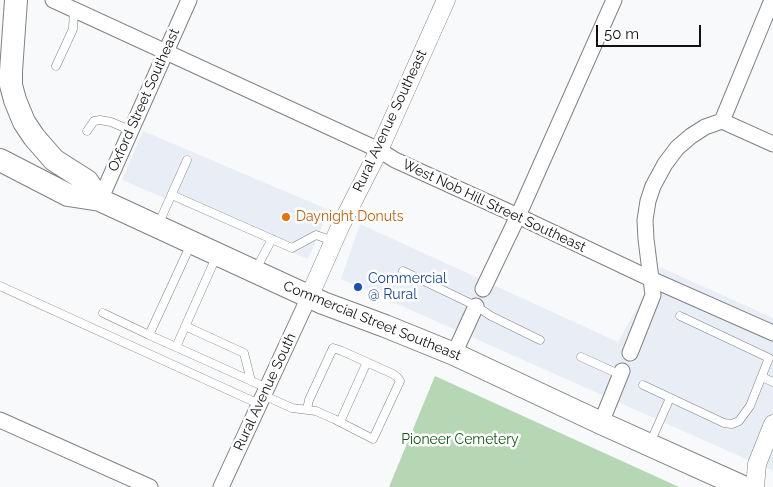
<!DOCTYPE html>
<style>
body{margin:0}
#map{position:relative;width:773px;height:487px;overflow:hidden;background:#f8f9fb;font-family:Raleway,sans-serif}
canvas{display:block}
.scale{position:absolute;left:596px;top:25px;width:105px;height:22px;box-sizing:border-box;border:2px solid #111112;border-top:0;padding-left:6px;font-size:15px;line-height:18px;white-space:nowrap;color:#111112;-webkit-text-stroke:4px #fff;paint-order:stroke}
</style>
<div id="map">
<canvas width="773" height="487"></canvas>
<div class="scale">50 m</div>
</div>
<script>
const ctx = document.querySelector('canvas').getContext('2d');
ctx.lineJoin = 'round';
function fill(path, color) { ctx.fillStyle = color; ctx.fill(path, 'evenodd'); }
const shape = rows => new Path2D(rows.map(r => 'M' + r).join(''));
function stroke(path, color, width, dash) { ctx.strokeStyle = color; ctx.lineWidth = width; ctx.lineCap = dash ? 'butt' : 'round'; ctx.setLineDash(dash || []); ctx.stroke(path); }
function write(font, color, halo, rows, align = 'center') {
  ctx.font = font + ' Raleway,sans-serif'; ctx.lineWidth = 5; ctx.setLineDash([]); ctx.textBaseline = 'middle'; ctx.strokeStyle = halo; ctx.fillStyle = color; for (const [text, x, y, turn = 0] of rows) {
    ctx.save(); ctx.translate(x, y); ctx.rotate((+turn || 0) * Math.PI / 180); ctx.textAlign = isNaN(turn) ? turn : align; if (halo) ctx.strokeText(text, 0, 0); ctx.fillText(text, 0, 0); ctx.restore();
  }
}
const built = shape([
 [143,131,329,210,308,259,122,180],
 [360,224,618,342,660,267,773,318,773,471,341,279]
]);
const green = shape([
 [435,376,679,487,389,487]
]);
const service = shape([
 [56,66,73,29,74,9],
 [87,131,94,121,100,120,111,122,130,130],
 [172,195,292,248,316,235,333,241],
 [158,225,187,160],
 [217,255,176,347,267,388],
 [255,271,272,239],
 [403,271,476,306,491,316,540,340],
 [0,286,259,404],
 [103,313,149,335,191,244],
 [185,326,244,353,251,381],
 [149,335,176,347],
 [581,357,621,375],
 [762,377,773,382],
 [643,385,724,423,732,424,739,421,750,406,769,358,680,316],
 [263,395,292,408,316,411,334,419,373,439,400,381,397,377,393,374,342,351,333,348,309,400,307,409],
 [340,422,367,362],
 [650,443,670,398]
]);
const minor = shape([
 [53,0,379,150,395,160,518,216,651,279,773,333],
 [722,121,773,144],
 [100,200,189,0],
 [483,289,518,216,614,0],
 [630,353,653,295,646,239,645,220,648,201,653,186,665,164,677,148,691,136,705,127,722,121,772,0],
 [454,354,476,306],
 [0,420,150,487],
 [601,423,622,371],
 [221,487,309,297]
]);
const tertiary = shape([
 [309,297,340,227,379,150,446,0],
 [755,487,757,464,773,424]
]);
const primary = shape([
 [16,0,11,71,11,85,15,100,24,122,34,137,54,160,87,181,100,200],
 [0,160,68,195,100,200,323,303,385,326,454,354,601,423,743,487]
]);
const markers = [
 [286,217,5,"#e8710a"],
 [358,287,5,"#1a4fb4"]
];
const streetNames = [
 ["Oxford Street Southeast",144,100,-66],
 ["Rural Avenue Southeast",390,121,-65],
 ["West Nob Hill Street Southeast",494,206,25],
 ["Commercial Street Southeast",372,321,22],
 ["Rural Avenue South",265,392,-65]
];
const foodNames = [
 ["Daynight Donuts",296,217]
];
const transitNames = [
 ["Commercial",368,279],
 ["@ Rural",368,295]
];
const parkNames = [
 ["Pioneer Cemetery",460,440]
];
fill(built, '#e9edf6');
fill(green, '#b6d7b4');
stroke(service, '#7f8082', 9);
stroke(minor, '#7f8082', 17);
stroke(tertiary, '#7f8082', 19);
stroke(primary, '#7f8082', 24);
stroke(service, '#fff', 8);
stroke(minor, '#fff', 15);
stroke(tertiary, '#fff', 18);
stroke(primary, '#fff', 22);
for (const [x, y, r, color] of markers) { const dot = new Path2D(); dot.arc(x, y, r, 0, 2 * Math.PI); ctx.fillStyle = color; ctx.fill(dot); stroke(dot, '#fff', 2); }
write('14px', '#111112', '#fff', streetNames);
write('14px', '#c56008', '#fff', foodNames, 'left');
write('14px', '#164399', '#fff', transitNames, 'left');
write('14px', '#105715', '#fff', parkNames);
</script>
